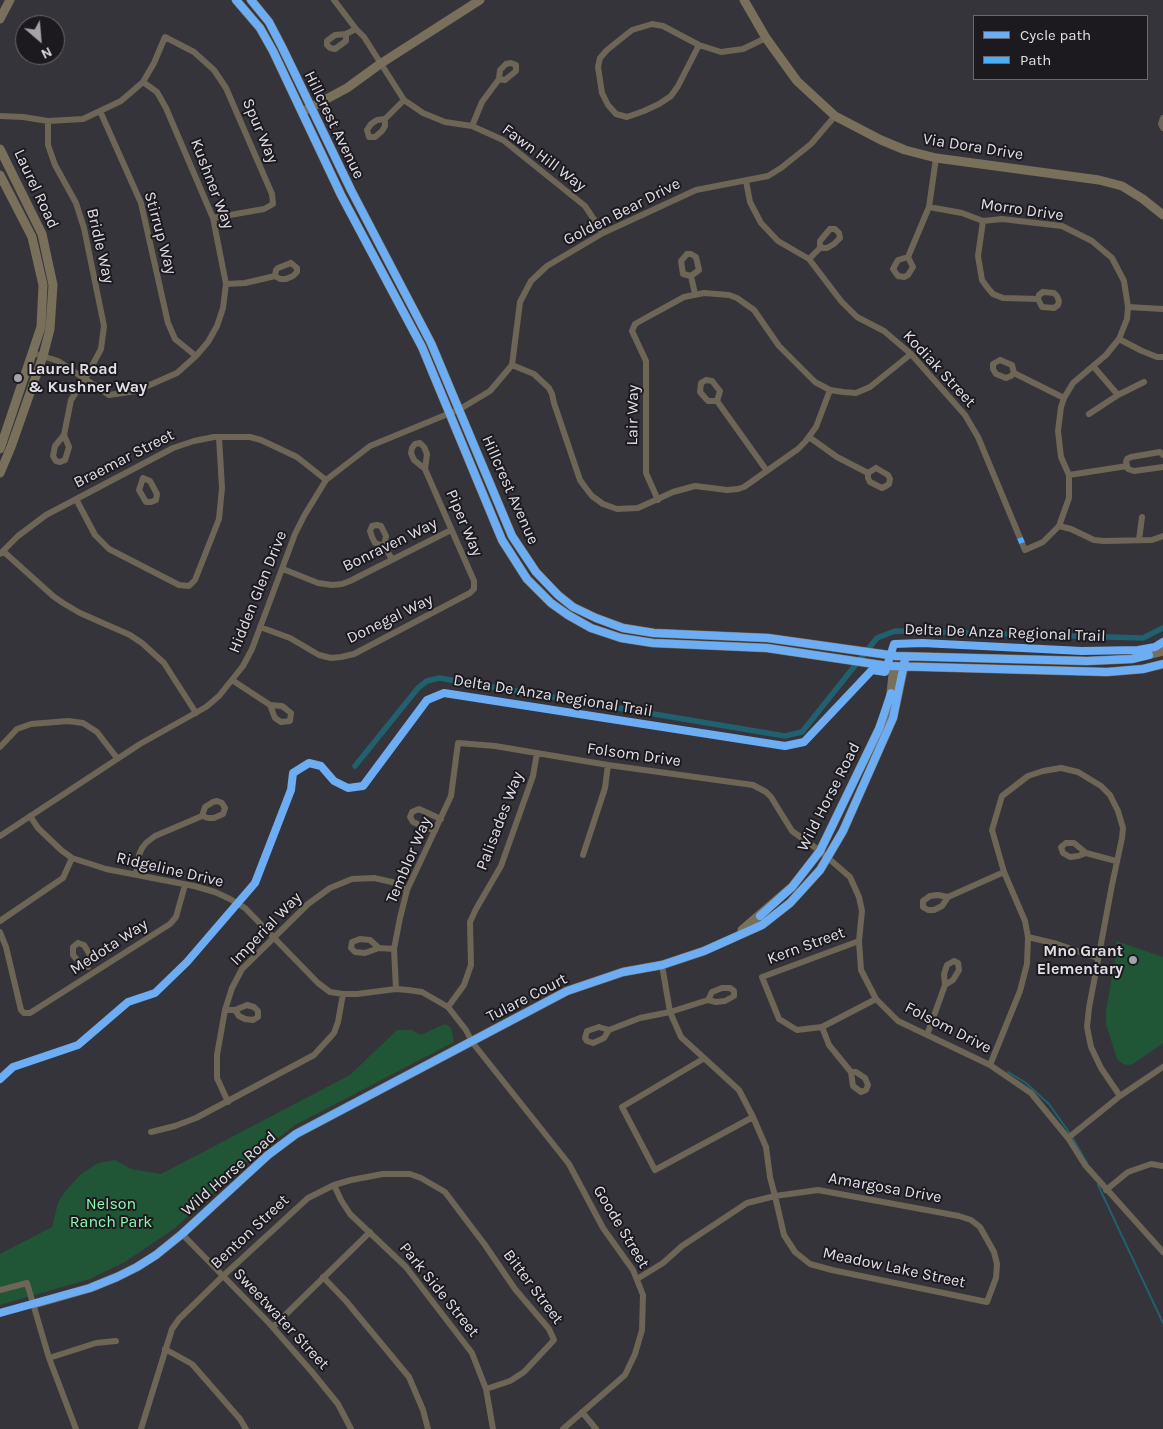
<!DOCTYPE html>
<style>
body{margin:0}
#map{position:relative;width:1163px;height:1429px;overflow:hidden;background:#35343a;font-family:Karla,sans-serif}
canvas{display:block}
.legend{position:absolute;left:973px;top:15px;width:175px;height:65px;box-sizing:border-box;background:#1c1a1f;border:1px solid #6b696f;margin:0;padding:6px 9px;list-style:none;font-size:15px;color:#e1dfe6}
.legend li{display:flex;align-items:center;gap:10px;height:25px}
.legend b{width:25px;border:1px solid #6b696f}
.north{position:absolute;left:15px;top:15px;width:50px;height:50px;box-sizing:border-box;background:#1c1a1f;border:1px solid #6b696f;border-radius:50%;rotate:153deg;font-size:14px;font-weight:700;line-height:20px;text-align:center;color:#e1dfe6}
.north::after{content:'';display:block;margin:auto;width:18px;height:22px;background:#a5a3aa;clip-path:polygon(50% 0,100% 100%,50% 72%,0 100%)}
</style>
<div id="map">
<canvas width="1163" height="1429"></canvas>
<ul class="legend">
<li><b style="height:6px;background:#6dadf4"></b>Cycle path</li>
<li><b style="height:6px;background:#49aef6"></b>Path</li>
</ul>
<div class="north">N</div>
</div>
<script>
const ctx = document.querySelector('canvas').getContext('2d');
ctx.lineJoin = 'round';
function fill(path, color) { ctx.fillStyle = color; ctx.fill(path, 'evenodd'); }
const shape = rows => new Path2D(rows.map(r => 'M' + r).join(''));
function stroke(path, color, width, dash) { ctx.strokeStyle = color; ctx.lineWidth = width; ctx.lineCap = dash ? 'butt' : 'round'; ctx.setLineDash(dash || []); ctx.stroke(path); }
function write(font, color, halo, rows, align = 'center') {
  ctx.font = font + ' Karla,sans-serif'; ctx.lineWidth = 4; ctx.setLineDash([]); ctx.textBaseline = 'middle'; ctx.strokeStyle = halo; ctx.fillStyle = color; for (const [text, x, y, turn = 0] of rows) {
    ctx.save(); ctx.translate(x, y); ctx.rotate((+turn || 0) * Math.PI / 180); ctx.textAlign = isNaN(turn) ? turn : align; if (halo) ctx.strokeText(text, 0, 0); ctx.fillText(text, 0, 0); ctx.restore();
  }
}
const green = shape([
 [1116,941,1163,957,1163,1043,1133,1064,1128,1065,1123,1064,1117,1059,1106,1024,1106,1011,1117,948],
 [445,1024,451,1028,454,1042,295,1125,242,1166,175,1228,125,1262,90,1279,0,1305,0,1254,52,1227,58,1203,64,1193,80,1175,98,1163,115,1160,131,1169,161,1174,350,1075,397,1030,412,1030,421,1035]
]);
const stream = shape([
 [1008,1072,1026,1083,1049,1104,1071,1135,1087,1163],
 [1098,1185,1163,1323]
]);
const canal = shape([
 [355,766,418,688,427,681,439,678,785,736,802,732,877,638,895,631,1143,638,1163,628]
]);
const street = shape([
 [334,0,356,29,364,37,404,100,423,113,445,122,472,126,503,140,585,206,603,233],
 [652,24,663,26,699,45,678,86,671,96,659,104,644,111,627,117,616,114,608,105,602,93,598,67,600,58,607,50,632,30,652,24],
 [346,34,346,41,335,49,330,48,327,45,327,41,335,35,346,34,356,29],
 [699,45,721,52,743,49,766,38],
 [511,63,516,65,516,71,505,80,499,79,500,70,506,64,511,63],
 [100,111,141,203,168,323,175,339,196,356],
 [0,116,23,117,48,121,83,119,121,101,143,82,154,63,165,37,194,52,214,70,226,88,272,194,273,204,264,209,213,218],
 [1163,118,1161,124,1163,128],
 [385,119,385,126,382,131,375,137,369,137,367,130,371,124,377,120,385,119],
 [385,119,404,100],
 [48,121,48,145,55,165,76,203,84,228,104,326,101,349,85,379,71,400,64,435,55,446,53,456,56,461,60,462,65,460,69,447,64,435],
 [472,126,482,102,499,79],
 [746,181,750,202,761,223,778,241,809,259,841,301,857,317,884,331,911,354,965,415,978,437,1020,538],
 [929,207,962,213,983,221,1002,219,1062,226,1092,241,1112,258,1124,281,1128,307,1127,319,1119,339,1106,355,1073,383,1064,398,1061,407,1058,431,1061,457,1069,475,1069,498,1059,526,1043,542,1025,550,1022,543],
 [983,221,978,256,982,280,987,287,993,294,1003,298,1038,299],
 [830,229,835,229,839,233,840,238,834,244,827,248,820,248,820,241,830,229],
 [687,254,691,254,696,257,699,270,691,276,683,274,681,261,687,254],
 [908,257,929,207,936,158],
 [908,257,913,267,908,275,904,277,898,276,893,269,898,260,908,257],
 [809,259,820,248],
 [291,263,297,268,297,272,293,276,286,279,280,279,275,276,276,270,278,268,291,263],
 [691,276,695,294],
 [226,284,245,283,275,276],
 [1043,292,1054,293,1057,296,1059,301,1058,305,1054,308,1042,307,1038,299,1039,295,1043,292],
 [1128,307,1163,309],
 [1119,339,1142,351,1157,357,1163,357],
 [33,353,58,361,109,395,136,391,177,373,196,356,208,342,217,326,223,308,226,284,213,218,166,108,157,92,143,82],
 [1000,360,1012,365,1014,373,1011,376,1006,378,996,374,993,369,993,364,1000,360],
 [512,365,534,374,549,388,552,394,554,403,580,480,585,487,592,496,603,504,617,509,638,508,673,492,695,486,727,490,738,489,744,487,798,449,805,442,816,427,830,390],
 [1093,366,1118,395],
 [1014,373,1064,398],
 [706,380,712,381,720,391,717,401,708,401,700,392,701,383,706,380],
 [717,401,767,471],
 [1089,414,1118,395,1144,382],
 [809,437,837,457,868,473],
 [1163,455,1160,452,1131,457,1127,459,1126,462,1128,469,1134,471,1163,467],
 [876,468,888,475,890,479,889,484,886,486,882,488,870,482,868,478,868,473,876,468],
 [1069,475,1127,466],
 [143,478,150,481,157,494,156,500,151,502,146,502,139,490,143,478],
 [76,499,95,535,109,549,179,585,189,586,195,580,219,519,222,488,219,437],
 [658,500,646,473,646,361,632,331,635,324,642,320,684,297,704,293,729,295,737,298,754,310,779,346,815,382,830,390,843,392,856,393,870,387,911,354],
 [377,525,381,526,386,536,384,546,375,543,372,537,370,531,372,526,377,525],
 [1059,526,1071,529,1094,540,1104,541,1152,540,1163,536],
 [1139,540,1142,517],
 [384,546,392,559],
 [3,551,53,596,63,603,80,613,130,635,142,643,164,663,196,713],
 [0,554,18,536,46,515,173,448,194,441,214,437,250,437,261,440,297,457,326,480],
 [283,569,318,583,332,585,342,584,350,581,451,530],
 [260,627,290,638,319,655,331,658,341,657,354,654,470,593,474,589,474,581,425,469,427,454,424,447,420,443,415,444,412,448,411,453,414,460,425,469],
 [232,680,270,705,282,706,286,709,291,713,290,721,281,722,275,718,270,705],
 [0,747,17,729,31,724,68,721,83,723,97,732,117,758],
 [30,816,38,828,61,850,72,858,106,869,194,886,215,892,230,899,245,908,318,983,330,992,343,994,357,994,396,989,408,990,422,992,448,1007,466,1030,472,1042,569,1164,603,1228,633,1270,643,1295,642,1330,635,1354,625,1375,563,1429],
 [435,831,413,822,410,817,412,812,419,809,441,819],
 [0,836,140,744,206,707,219,696,243,666,252,649,295,534,304,516,326,480,370,446,460,409,490,391,512,365,520,302,531,281,547,266,603,233,696,190,768,176,781,168,811,144,835,116],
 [1066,843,1074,843,1086,853,1078,856,1070,857,1063,853,1061,847,1066,843],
 [1086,853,1116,861],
 [583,855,605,788,608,765],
 [136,875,139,855,142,848,146,843,155,836,202,816,205,807,213,802,217,801,222,803,225,808,223,814,214,818,208,818,202,816],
 [938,895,948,897,942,906,934,910,928,910,923,907,923,901,930,896,938,895],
 [948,897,1004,872],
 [0,921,63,878,72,858],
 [0,932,6,947,21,1010,24,1013,30,1013,170,924,176,917,185,885],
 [1028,937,1057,944,1098,958],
 [859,941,762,977,779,1019,797,1030,822,1027,876,999],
 [78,943,84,945,90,955,88,967,79,962,73,955,73,947,78,943],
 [379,948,370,940,360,939,352,942,351,948,355,952,365,953,379,948,394,949],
 [722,988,730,988,734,991,734,996,725,1001,716,1002,708,1000,712,992,722,988],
 [396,989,394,949,400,918,407,890,451,796,458,743,495,746,608,765,753,785,766,792,771,797,792,831,820,851,850,877,859,897,862,911,859,941,861,970,876,999,898,1021,990,1065,1031,1093,1068,1138,1085,1165,1163,1252],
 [448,1007,464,985,471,965,470,922,476,909,501,866,533,776,537,753],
 [225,1010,235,1010,247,1005,254,1007,258,1011,258,1017,253,1020,245,1019,239,1016,235,1010],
 [599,1027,609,1030,604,1038,593,1043,587,1041,585,1038,587,1031,599,1027],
 [822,1027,829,1045,851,1072,853,1086,861,1092,866,1090,868,1085,865,1078,856,1072,851,1072],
 [609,1030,640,1018,670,1012,708,1000],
 [927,1035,945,985,944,974,947,965,954,961,958,963,959,970,953,980,945,985],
 [703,1059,622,1107,655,1170,753,1117],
 [990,1065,1020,991,1027,964,1028,937,1025,921,1004,872,992,830,1002,796,1028,776,1043,771,1061,768,1078,772,1101,786,1110,795,1118,811,1123,828,1122,838,1112,885,1089,1008,1087,1027,1091,1047,1101,1068,1120,1096],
 [228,1102,217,1078,217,1055,225,1010,232,988,242,969,308,904,330,888,352,879,374,878,392,882,407,890],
 [151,1132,175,1126,196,1118,314,1055,334,1033,338,1022,343,994],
 [1068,1138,1120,1096,1163,1067],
 [334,1185,341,1200,350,1214,406,1267,472,1353,486,1389,493,1429],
 [1106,1190,1128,1172,1151,1164,1163,1166],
 [182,1234,269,1323,312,1372,338,1404,351,1429],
 [323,1277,346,1301,409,1377,423,1410,428,1429],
 [637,1279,663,1263,682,1246,747,1203,775,1196,818,1190,959,1216,971,1220,980,1227,994,1252,997,1264,996,1278,987,1302,832,1270,810,1264,795,1252,784,1235,775,1196,770,1177,766,1147,753,1117,739,1090,681,1037,670,1012,662,965],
 [0,1290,27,1283,49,1358,76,1429],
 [0,1313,34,1304],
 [273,1327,370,1232],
 [165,1349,192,1364,240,1419,246,1429],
 [49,1358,96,1343,116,1341],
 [582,1412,596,1429],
 [141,1429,172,1329,179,1319,223,1276,308,1198,334,1185,351,1180,383,1174,410,1174,421,1178,445,1192,485,1245,515,1289,549,1329,554,1340,524,1372,510,1381,486,1389]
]);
const secondary = shape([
 [236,0,260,28,273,51,341,195,422,347,502,540,527,579,551,603,568,615,591,628,621,638,653,643,767,648,888,666,1107,672,1143,669,1163,664],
 [251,0,269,22,282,47,351,190,431,343,512,536,536,572,558,595,573,607,596,618,623,628,654,633,768,638,896,656,1087,661,1132,659,1163,651],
 [744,0,766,38,797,81,835,116,881,140,905,150,936,158,1099,180,1122,186,1143,199,1163,215],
 [0,19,10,0],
 [306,110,347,88,380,64,480,0],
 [0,149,42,234,53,285,50,329,43,356,11,447,0,473],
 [0,175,32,237,43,285,41,327,0,449],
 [742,930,792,887,820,851,879,729,890,701,894,666],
 [34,1304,90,1288,117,1277,137,1267,156,1255,182,1234,268,1155,296,1134,567,991,623,972,662,965,704,951,762,925,790,903,820,870,843,831,893,718,905,661]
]);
const quiet = shape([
 [1020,538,1022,543]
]);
const cycleway = shape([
 [236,0,260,28,273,51,341,195,422,347,502,540,527,579,551,603,568,615,591,628,621,638,653,643,767,648,888,666,1107,672,1143,669,1163,664],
 [251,0,269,22,282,47,351,190,431,343,512,536,536,572,558,595,573,607,596,618,623,628,654,633,768,638,896,656,1087,661,1132,659,1149,655],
 [760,916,792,887,820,851,879,729,891,693],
 [0,1079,13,1067,78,1045,128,1002,155,993,187,962,255,883,291,790,293,773,309,763,321,766,334,781,348,788,363,786,427,700,444,693,785,746,804,742,872,670,885,672,894,644,922,643,1082,651,1138,650,1155,647,1163,642],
 [0,1313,90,1288,117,1277,137,1267,156,1255,182,1234,268,1155,296,1134,567,991,623,972,662,965,704,951,762,925,790,903,820,870,843,831,893,718,905,659]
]);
const markers = [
 [18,378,5,"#a5a3aa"],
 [1133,960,5,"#a5a3aa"]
];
const streetNames = [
 ["Hillcrest Avenue",334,125,64],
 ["Spur Way",260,131,67],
 ["Via Dora Drive",973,147,9],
 ["Fawn Hill Way",544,158,37],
 ["Kushner Way",212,184,69],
 ["Laurel Road",36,189,65],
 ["Morro Drive",1022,210,8],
 ["Golden Bear Drive",622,212,-27],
 ["Stirrup Way",160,233,75],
 ["Bridle Way",100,246,77],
 ["Kodiak Street",939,369,47],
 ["Lair Way",633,415,-89],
 ["Braemar Street",124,459,-27],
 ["Hillcrest Avenue",510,490,66],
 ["Piper Way",464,523,67],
 ["Bonraven Way",390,545,-26],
 ["Hidden Glen Drive",258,592,-68],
 ["Donegal Way",390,619,-26],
 ["Delta De Anza Regional Trail",1005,633,2],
 ["Delta De Anza Regional Trail",553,696,9],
 ["Folsom Drive",634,755,8],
 ["Wild Horse Road",829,797,-63],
 ["Palisades Way",500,821,-69],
 ["Temblor Way",409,860,-67],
 ["Ridgeline Drive",170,870,13],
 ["Imperial Way",266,929,-46],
 ["Kern Street",806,946,-20],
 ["Medota Way",109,947,-33],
 ["Tulare Court",527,998,-27],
 ["Folsom Drive",948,1028,27],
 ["Wild Horse Road",229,1174,-41],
 ["Amargosa Drive",885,1188,10],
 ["Goode Street",621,1227,59],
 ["Benton Street",250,1232,-43],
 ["Meadow Lake Street",894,1268,12],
 ["Bitter Street",533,1287,53],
 ["Park Side Street",439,1290,51],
 ["Sweetwater Street",281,1319,47]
];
const poiNames = [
 ["Laurel Road",28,369],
 ["& Kushner Way",28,387],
 ["Mno Grant",1123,951,"right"],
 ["Elementary",1123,969,"right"]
];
const parkNames = [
 ["Nelson",111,1204],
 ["Ranch Park",111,1222]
];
fill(green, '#205636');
stroke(stream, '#21606e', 2);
stroke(canal, '#21606e', 5.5);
stroke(street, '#6d6555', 6);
stroke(secondary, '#79705b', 9);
stroke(quiet, '#49aef6', 6, [12, 6]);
stroke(cycleway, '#6dadf4', 8);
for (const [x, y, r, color] of markers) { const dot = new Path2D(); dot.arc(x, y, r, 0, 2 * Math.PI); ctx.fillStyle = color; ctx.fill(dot); stroke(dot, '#1c1a1f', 2); }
write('16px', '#e1dfe6', '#1c1a1f', streetNames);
write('bold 16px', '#e1dfe6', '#1c1a1f', poiNames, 'left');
write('16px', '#8afaaf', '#1c1a1f', parkNames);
</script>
